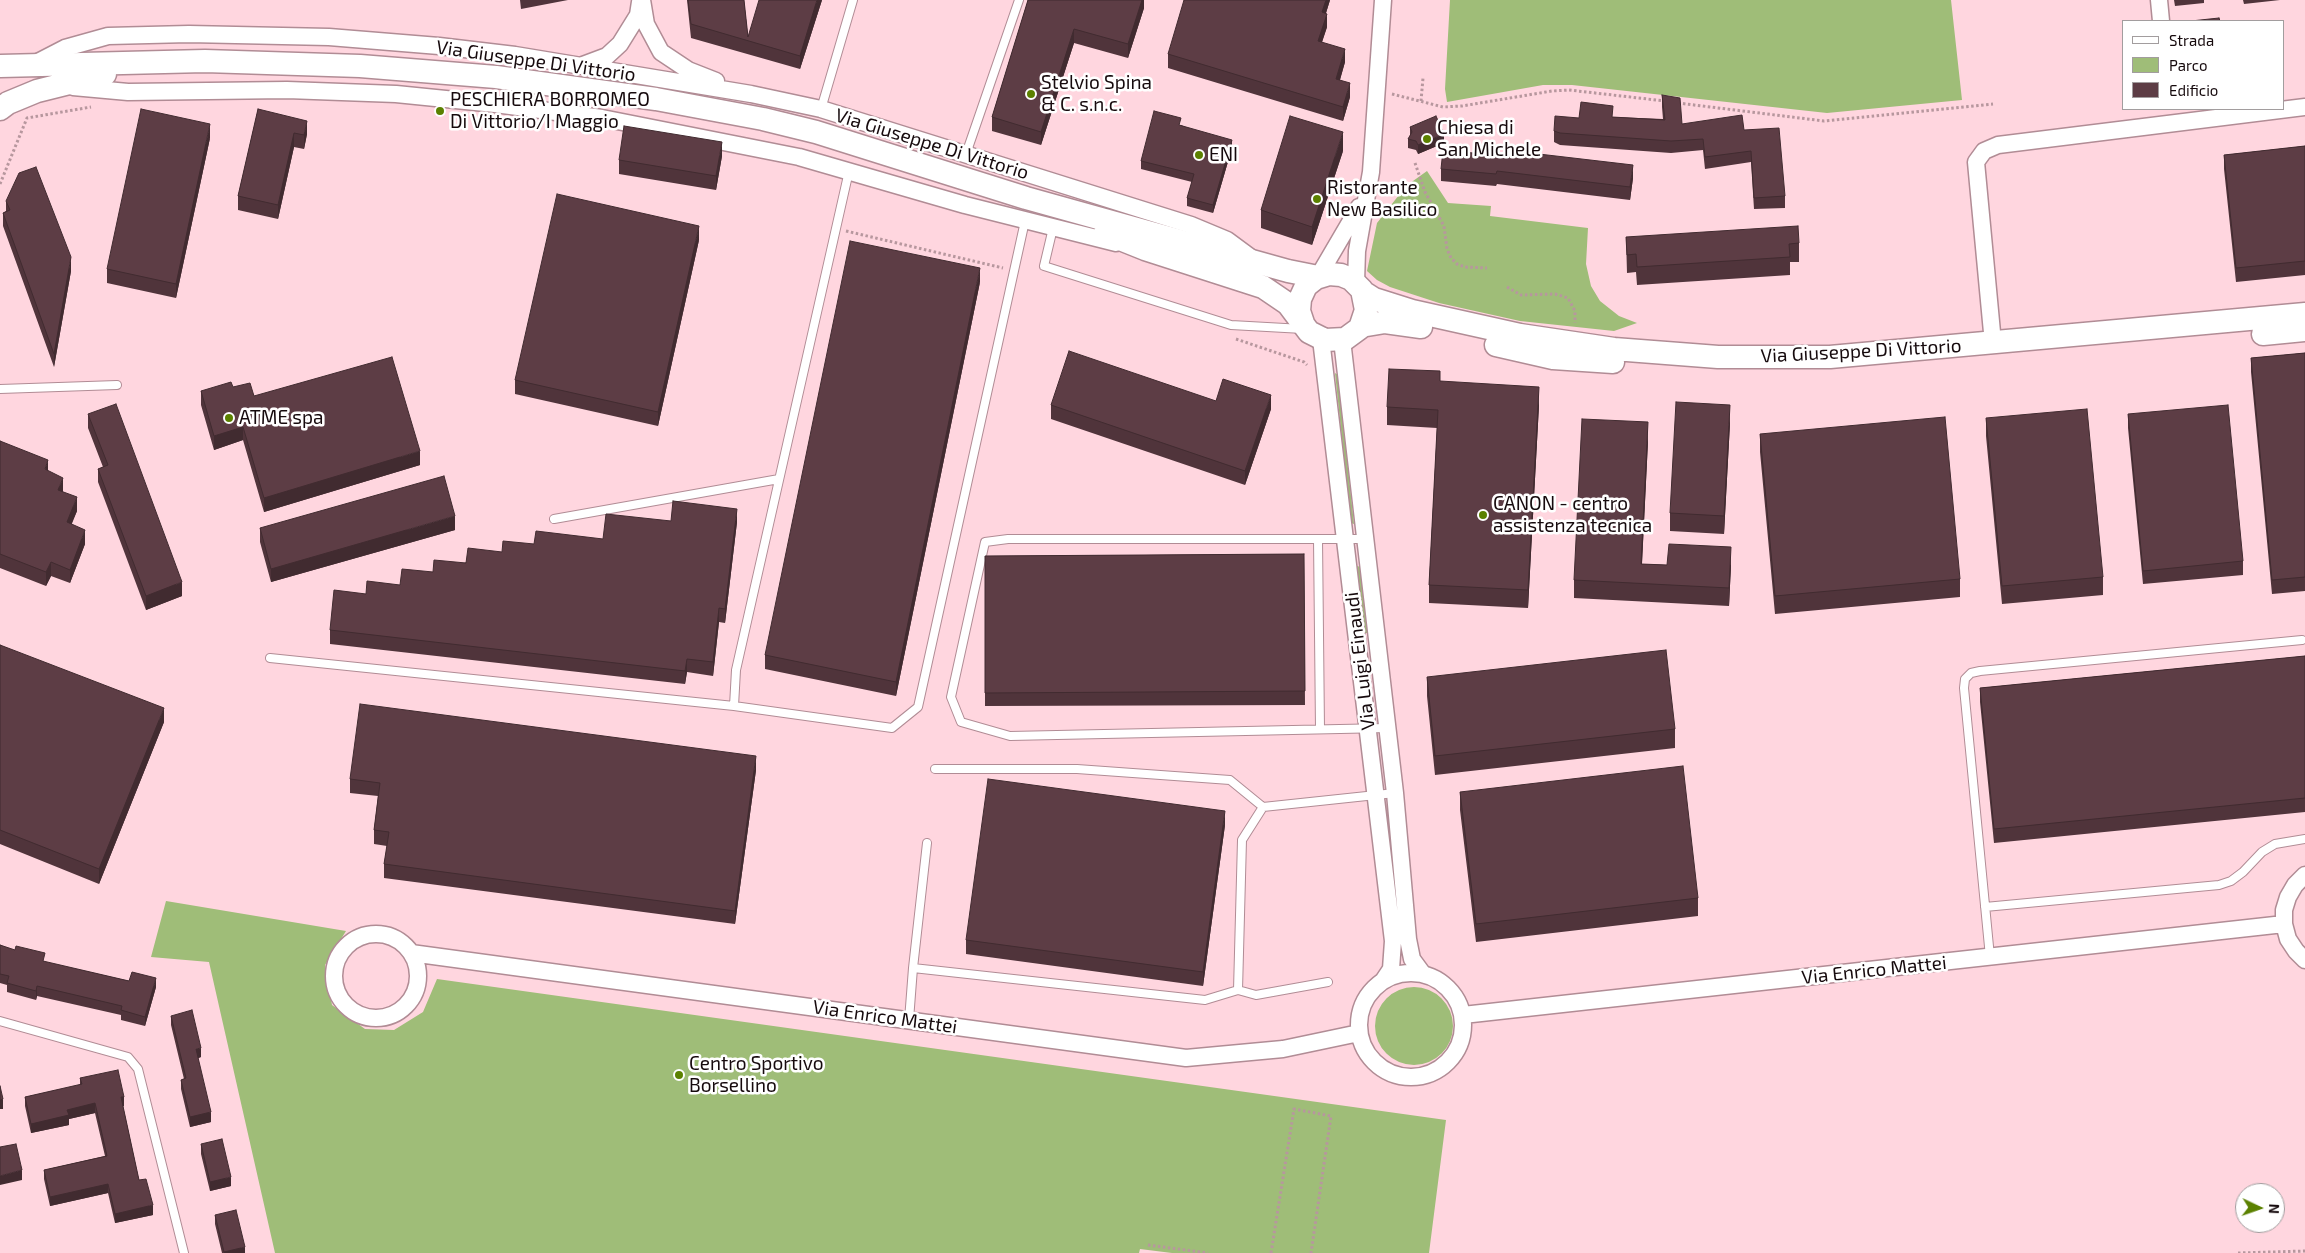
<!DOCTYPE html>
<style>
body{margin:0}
#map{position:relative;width:2305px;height:1253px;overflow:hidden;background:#ffd6df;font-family:"Exo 2",sans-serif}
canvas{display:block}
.legend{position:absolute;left:2122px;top:20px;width:162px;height:90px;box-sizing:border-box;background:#fff;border:1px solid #a29d9e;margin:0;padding:6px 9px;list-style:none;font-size:15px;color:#160a0d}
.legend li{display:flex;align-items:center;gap:10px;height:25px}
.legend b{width:25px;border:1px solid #a29d9e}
.north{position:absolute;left:2235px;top:1183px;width:50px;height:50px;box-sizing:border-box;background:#fff;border:1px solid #a29d9e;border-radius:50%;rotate:93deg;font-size:14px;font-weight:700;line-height:20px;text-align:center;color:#160a0d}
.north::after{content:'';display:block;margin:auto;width:18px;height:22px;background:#5b8100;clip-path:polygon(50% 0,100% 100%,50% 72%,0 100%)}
</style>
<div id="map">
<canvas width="2305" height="1253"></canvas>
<ul class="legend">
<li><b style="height:6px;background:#fff"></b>Strada</li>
<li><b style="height:14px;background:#9fbd78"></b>Parco</li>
<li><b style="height:14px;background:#5d3d45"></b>Edificio</li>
</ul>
<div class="north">N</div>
</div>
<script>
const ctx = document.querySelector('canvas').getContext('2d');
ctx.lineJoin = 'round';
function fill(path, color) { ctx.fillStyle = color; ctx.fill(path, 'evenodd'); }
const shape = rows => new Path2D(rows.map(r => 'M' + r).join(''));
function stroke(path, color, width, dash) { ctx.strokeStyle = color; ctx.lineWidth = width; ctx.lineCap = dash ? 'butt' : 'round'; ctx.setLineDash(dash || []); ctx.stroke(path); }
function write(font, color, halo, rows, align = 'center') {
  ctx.font = font + ' "Exo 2",sans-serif'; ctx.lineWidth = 5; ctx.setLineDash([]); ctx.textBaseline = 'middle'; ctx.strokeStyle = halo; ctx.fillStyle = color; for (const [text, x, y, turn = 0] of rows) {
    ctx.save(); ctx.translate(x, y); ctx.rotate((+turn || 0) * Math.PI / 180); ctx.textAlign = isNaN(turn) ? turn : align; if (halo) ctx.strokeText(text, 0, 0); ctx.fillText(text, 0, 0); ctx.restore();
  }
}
const green = shape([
 [1450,0,1951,0,1962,100,1827,113,1572,85,1543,85,1447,102,1445,89],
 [1427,171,1448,203,1491,206,1490,216,1588,228,1586,264,1591,286,1600,301,1619,316,1637,323,1614,331,1520,321,1439,303,1390,287,1377,280,1367,271,1377,223,1406,186],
 [1335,373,1338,375,1354,524,1351,523],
 [1357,566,1361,567,1368,633,1364,633],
 [166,901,346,931,325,965,332,1005,365,1029,394,1030,423,1012,437,979,1446,1120,1429,1253,1172,1253,1140,1249,1139,1253,275,1253,209,962,151,957],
 '1375 1026a39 39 0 1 1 78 0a39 39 0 1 1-78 0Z'
]);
const path = shape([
 [1392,94,1443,107,1462,106,1552,91,1569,90,1665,101],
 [1421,101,1423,78],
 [1678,103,1824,121,1993,104],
 [1415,163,1425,192,1444,226,1447,249,1451,258,1457,264,1465,267,1487,268],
 [0,184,27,118,91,107],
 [846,231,1003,268],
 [1507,287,1521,295,1555,294,1568,298,1575,311,1575,323],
 [1236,339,1304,362,1307,365],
 [1148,1245,1208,1253],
 [1271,1253,1294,1109,1331,1116,1311,1253],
 [2238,1253,2305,1251]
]);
const service = shape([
 [821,109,853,0],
 [966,154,1019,0],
 [1053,228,1044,266,1231,325,1303,329],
 [0,389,117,385],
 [554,519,779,479],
 [1318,539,1320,729],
 [1365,539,1008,539,985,542,951,697,961,722,1010,736,1387,728],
 [270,658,734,706,736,670,849,171],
 [734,706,892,728,918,707,1025,221],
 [935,769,1077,769,1230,780,1263,807,1395,793],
 [1263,807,1242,840,1238,990,1256,995,1328,982],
 [927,843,913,968,1205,1000,1238,990],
 [1985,907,2219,885,2231,881,2243,872,2262,852,2275,844,2305,839],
 [1990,957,1964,688,1965,679,1971,673,1980,671,2302,640],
 [909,1020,913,968],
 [0,1021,128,1057,138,1069,184,1253]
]);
const minor = shape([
 [642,0,646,24,661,52,688,70,716,81],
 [2159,0,2161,21],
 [34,64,65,48,108,36,189,34,329,37,439,46,515,55,751,94,821,109,1191,225,1227,240,1250,257],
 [583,65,607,56,620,44,638,15,640,2],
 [73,87,128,92,287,90,396,94,495,104,602,118,799,157,965,205,1116,243],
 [1318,277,1359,207],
 [1356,282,1357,251,1371,172,1383,0],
 [1321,339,1393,941,1391,969,1383,981],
 [1342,340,1395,793,1408,939,1412,959,1423,974],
 [1993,343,1976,162,1984,151,1998,145,2305,107],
 [2305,875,2295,885,2288,897,2284,910,2284,924,2288,939,2296,951,2305,960],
 '334 976a42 42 0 1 1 84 0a42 42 0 1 1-84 0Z',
 [411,953,1186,1058,1283,1049,1359,1033],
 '1359 1025a52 52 0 1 1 104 0a52 52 0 1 1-104 0Z',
 [1463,1015,2284,924]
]);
const secondary = shape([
 [0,66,205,61,360,66,496,77,656,99,763,119,816,132,1026,198,1288,271,1318,277],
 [0,109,8,103,37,91,105,74],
 [1105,233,1145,249,1263,287,1288,304,1309,332,1325,340,1345,339,1360,328,1366,310,1362,290,1351,279,1341,275,1329,274,1316,278,1306,286,1300,299,1299,311,1303,323],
 [1363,292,1374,299,1412,311,1520,335,1614,349,1718,357,1830,357,2305,314],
 [1361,326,1385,322,1421,327],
 [2263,334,2305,330],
 [1496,345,1553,358,1613,362]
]);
const wall = shape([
 [520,0,568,0,521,9],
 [687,0,744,0,748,37,822,0,800,69,691,38],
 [1028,0,1144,0,1144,8,1128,58,1074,43,1041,145,992,131,992,117],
 [1330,0,1326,13,1327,27,1322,42,1345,62,1340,80,1350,97,1343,121,1168,68,1168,54],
 [2174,0,2204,0,2204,3,2175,6],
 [2243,0,2280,0,2244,4],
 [1662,95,1682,124,1744,130,1785,196,1785,208,1754,209,1751,162,1705,169,1703,150,1671,153,1560,145,1554,142,1554,131,1613,117,1663,119,1662,107],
 [258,109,307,134,304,149,294,147,278,219,238,210,238,196],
 [1181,125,1232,148,1213,213,1187,206,1187,198,1192,182,1141,169,1141,161],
 [1410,127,1444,143,1418,154,1416,150,1408,148,1408,139,1410,136],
 [210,138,176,298,107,283,107,269],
 [2305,146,2305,275,2236,282,2224,169,2224,155],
 [1343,151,1312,245,1261,228,1261,210],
 [722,156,716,190,619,174,619,160],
 [1513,157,1633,178,1630,200,1497,184,1496,186,1441,181,1441,169],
 [6,201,71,271,54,367,3,226,3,213,6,211],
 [1626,237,1799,243,1799,262,1790,262,1790,275,1637,285,1636,272,1627,273],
 [699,240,658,426,515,394,515,380],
 [980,282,896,696,765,669,765,655],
 [2305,353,2305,591,2272,594,2251,372,2251,358],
 [1440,381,1539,405,1528,608,1429,603,1429,585,1437,428,1387,425,1387,407],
 [233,387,254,396,420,465,264,512,243,440,214,450,201,405,201,391],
 [1216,401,1271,409,1245,485,1051,419,1051,405],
 [88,414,182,596,146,610,98,482,98,469,103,467,88,428],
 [2128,414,2243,561,2243,575,2143,584,2128,428],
 [1986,418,2103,577,2103,595,2002,604,1986,436],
 [1730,423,1724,534,1670,531,1670,513],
 [1760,434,1960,579,1960,597,1775,614,1760,452],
 [0,441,48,471,77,511,71,524,85,544,70,583,51,576,46,586,0,568],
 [1648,441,1642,564,1667,565,1731,565,1729,606,1574,598,1574,580],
 [737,522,725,623,719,622,713,676,687,672,685,684,330,644,330,630,366,594,400,585,433,572,502,552,534,544,603,539],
 [260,528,455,530,271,582,260,542],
 [1304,554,1305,705,985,706,985,556],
 [0,645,164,722,99,884,0,844],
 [2305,656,2305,812,1994,843,1980,702,1980,688],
 [1427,677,1675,729,1675,748,1435,775,1427,696],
 [756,770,735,924,384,878,384,864,387,846,374,844,374,830,378,796,350,793,350,779],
 [1460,792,1698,898,1698,916,1476,942,1460,810],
 [1225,825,1203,986,966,954,966,940],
 [0,945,45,962,156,987,145,1026,121,1020,121,1015,37,996,36,1000,7,992,7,985,0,983],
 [171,1016,201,1057,198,1058,211,1122,190,1127,181,1089,181,1080,184,1079,171,1025],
 [80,1078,124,1106,123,1106,139,1180,153,1215,115,1223,108,1193,50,1206,44,1179,44,1170,105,1156,95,1113,69,1119,69,1125,31,1133,25,1106,25,1097,80,1085],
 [201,1144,231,1186,210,1191,201,1154],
 [215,1215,245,1253,222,1253,215,1224]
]);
const shadedWall = shape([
 [817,0,822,0,800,69,800,56],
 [1142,0,1144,0,1144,8,1128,58,1128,44],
 [1326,0,1330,0,1322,26,1322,12],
 [1327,14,1327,27,1318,54,1318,41],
 [1074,29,1074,43,1041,145,1041,132],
 [1345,49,1345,62,1336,93,1336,79],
 [1350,83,1350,97,1343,121,1343,107],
 [307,121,307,134,304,149,304,135],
 [210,124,210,138,176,298,176,284],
 [1343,132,1343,151,1312,245,1312,227],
 [294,133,294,147,278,219,278,205],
 [1444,134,1444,143,1418,154,1418,145],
 [1232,140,1232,148,1213,213,1213,205],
 [722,142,722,156,716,190,716,176],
 [1633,165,1633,178,1630,200,1630,187],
 [699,226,699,240,658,426,658,412],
 [71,257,71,271,54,367,54,354],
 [980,268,980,282,896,696,896,682],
 [1539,387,1539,405,1528,608,1528,590],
 [1271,395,1271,409,1245,485,1245,471],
 [1730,405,1730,423,1724,534,1724,516],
 [1648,422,1648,441,1641,582,1641,564],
 [243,427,243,440,214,450,214,436],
 [420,451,420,465,264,512,264,498],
 [48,460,48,474,45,469],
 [63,478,63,492,58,490],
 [77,497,77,511,67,536,67,522],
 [737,509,737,522,725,623,725,609],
 [455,516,455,530,271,582,271,569],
 [85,530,85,544,70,583,70,570],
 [1731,547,1731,565,1729,606,1729,588],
 [51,562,51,576,46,586,46,572],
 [182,582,182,596,146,610,146,596],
 [719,608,719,622,713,676,713,662],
 [687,659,687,672,685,684,685,671],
 [164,708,164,722,99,884,99,869],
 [756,756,756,770,735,924,735,911],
 [1225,811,1225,825,1203,986,1203,972],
 [156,978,156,987,145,1026,145,1017],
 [37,986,37,996,36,1000,36,991],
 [201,1048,201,1057,196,1059,196,1049],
 [121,1097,124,1097,124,1106,121,1107],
 [3,1099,3,1109,0,1109,0,1100],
 [95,1103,95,1113,69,1119,69,1125,31,1133,31,1124,67,1110],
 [211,1112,211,1122,190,1127,190,1117],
 [22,1170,22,1180,0,1185,0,1176],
 [231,1177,231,1186,210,1191,210,1182],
 [108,1184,108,1193,50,1206,50,1197],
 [153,1205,153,1215,115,1223,115,1214],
 [245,1247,245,1253,224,1253,224,1252]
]);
const building = shape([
 [688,0,744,0,748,37,759,0,817,0,800,56,691,24,688,0],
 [1028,0,1142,0,1128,44,1074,29,1041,132,992,117,1028,0],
 [1184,0,1326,0,1322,12,1327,14,1318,41,1345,49,1336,79,1350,83,1343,107,1168,54,1184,0],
 [2219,18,2220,21,2191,21,2219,18],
 [1662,95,1680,98,1682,124,1742,115,1744,130,1779,128,1785,196,1754,198,1751,151,1705,157,1703,139,1671,141,1560,133,1554,131,1555,116,1579,118,1581,102,1613,106,1612,117,1665,120,1662,95],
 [141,109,210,124,176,284,107,269,141,109],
 [258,109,307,121,304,135,294,133,278,205,238,196,258,109],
 [1154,111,1181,118,1179,125,1232,140,1213,205,1187,198,1194,174,1141,161,1154,111],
 [1290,116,1343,132,1312,227,1261,210,1290,116],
 [1436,116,1444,134,1418,145,1416,141,1408,139,1412,132,1410,127,1436,116],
 [624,126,722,142,716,176,619,160,624,126],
 [2305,146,2305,261,2236,268,2224,155,2305,146],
 [1443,150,1513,157,1513,151,1633,165,1630,187,1497,171,1496,174,1441,169,1443,150],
 [36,167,71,257,54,354,3,213,10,210,6,201,19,173,36,167],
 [557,194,699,226,658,412,515,380,557,194],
 [1798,226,1799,243,1789,244,1790,257,1637,267,1636,254,1627,255,1626,237,1798,226],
 [850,241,980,268,896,682,765,655,850,241],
 [1069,351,1216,401,1223,379,1271,395,1245,471,1051,405,1069,351],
 [2305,353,2305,577,2272,580,2251,358,2305,353],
 [392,357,420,451,264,498,243,427,214,436,201,391,231,382,233,387,250,383,254,396,392,357],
 [1389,369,1440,371,1440,381,1539,387,1528,590,1429,585,1438,410,1387,407,1389,369],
 [1676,402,1730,405,1724,516,1670,513,1676,402],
 [116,404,182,582,146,596,98,469,108,465,88,414,116,404],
 [2228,405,2243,561,2143,571,2128,414,2228,405],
 [2087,409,2103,577,2002,586,1986,418,2087,409],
 [1945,417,1960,579,1775,596,1760,434,1945,417],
 [1582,419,1648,422,1641,564,1667,565,1669,544,1731,547,1729,588,1574,580,1582,419],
 [0,441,48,460,45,469,63,478,58,490,77,497,67,522,85,530,70,570,51,562,46,572,0,554,0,441],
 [444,476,455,516,271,569,260,528,444,476],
 [673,501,737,509,725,609,719,608,713,662,687,659,685,671,330,630,334,590,366,594,367,581,400,585,402,569,433,572,434,560,466,563,468,548,502,552,503,541,534,544,536,531,603,539,606,514,671,521,673,501],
 [1304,554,1305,691,985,693,985,556,1304,554],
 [0,645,164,708,99,869,0,830,0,645],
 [1666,650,1675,729,1435,756,1427,677,1666,650],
 [2305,656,2305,798,1994,829,1980,688,2305,656],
 [360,704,756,756,735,911,384,864,389,832,374,830,380,783,350,779,360,704],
 [1683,766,1698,898,1476,924,1460,792,1683,766],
 [988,779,1225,811,1203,972,966,940,988,779],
 [0,945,15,950,16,946,45,953,43,961,129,981,132,972,156,978,145,1017,121,1010,122,1006,37,986,36,991,7,983,9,976,0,974,0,945],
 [192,1010,201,1048,196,1049,211,1112,190,1117,181,1080,186,1078,171,1016,192,1010],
 [118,1070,124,1097,121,1097,139,1180,146,1179,153,1205,115,1214,108,1184,50,1197,44,1170,107,1156,95,1103,67,1110,69,1115,31,1124,25,1097,82,1084,80,1078,118,1070],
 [0,1086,3,1099,0,1100,0,1086],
 [222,1139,231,1177,210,1182,201,1144,222,1139],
 [16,1144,22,1170,0,1176,0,1147,16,1144],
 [236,1210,245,1247,224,1252,215,1215,236,1210]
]);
const markers = [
 [1031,94,5,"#5b8100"],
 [440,111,5,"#5b8100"],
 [1427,139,5,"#5b8100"],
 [1199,155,5,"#5b8100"],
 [1317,199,5,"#5b8100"],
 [229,418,5,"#5b8100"],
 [1483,515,5,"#5b8100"],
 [679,1075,5,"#5b8100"]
];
const streetNames = [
 ["Via Giuseppe Di Vittorio",536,61,8],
 ["Via Giuseppe Di Vittorio",932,144,17],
 ["Via Giuseppe Di Vittorio",1861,351,-3],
 ["Via Luigi Einaudi",1360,661,-97],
 ["Via Enrico Mattei",1874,970,-6],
 ["Via Enrico Mattei",885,1017,8]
];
const poiNames = [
 ["Stelvio Spina",1041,83],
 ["& C. s.n.c.",1041,105],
 ["PESCHIERA BORROMEO",450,100],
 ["Di Vittorio/I Maggio",450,122],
 ["Chiesa di",1437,128],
 ["San Michele",1437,150],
 ["ENI",1209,155],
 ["Ristorante",1327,188],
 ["New Basilico",1327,210],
 ["ATME spa",239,418],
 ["CANON - centro",1493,504],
 ["assistenza tecnica",1493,526],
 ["Centro Sportivo",689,1064],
 ["Borsellino",689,1086]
];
fill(green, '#9fbd78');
stroke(service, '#b18c95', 10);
stroke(minor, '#b18c95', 19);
stroke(secondary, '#b18c95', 25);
stroke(path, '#b7979e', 3, [2.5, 2.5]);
stroke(service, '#fff', 8);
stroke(minor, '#fff', 16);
stroke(secondary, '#fff', 22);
fill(wall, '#50343b');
fill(shadedWall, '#412b30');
fill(building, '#5d3d45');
stroke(building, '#412b30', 1);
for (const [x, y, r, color] of markers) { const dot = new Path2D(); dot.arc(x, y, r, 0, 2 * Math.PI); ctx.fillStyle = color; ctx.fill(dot); stroke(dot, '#fff', 2); }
write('19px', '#160a0d', '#fff', streetNames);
write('19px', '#160a0d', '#fff', poiNames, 'left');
</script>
